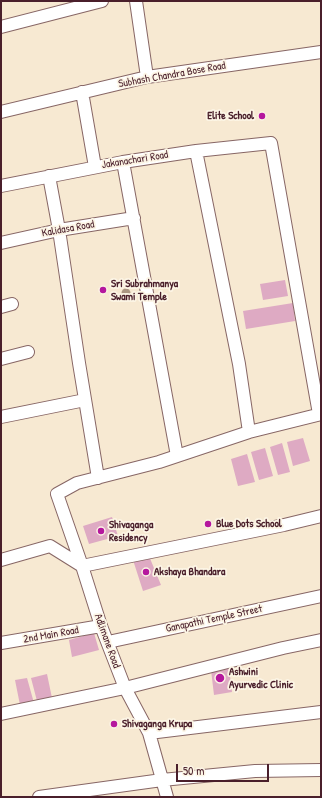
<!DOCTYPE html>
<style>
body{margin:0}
#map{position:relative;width:322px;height:798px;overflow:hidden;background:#f7e9d2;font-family:"Patrick Hand",sans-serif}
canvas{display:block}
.frame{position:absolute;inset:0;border:2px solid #4a1f2b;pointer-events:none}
.scale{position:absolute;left:176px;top:764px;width:93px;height:18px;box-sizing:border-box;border:2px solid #4a1f2b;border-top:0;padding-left:5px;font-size:12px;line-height:14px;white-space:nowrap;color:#4a1f2b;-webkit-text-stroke:3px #fcf5e5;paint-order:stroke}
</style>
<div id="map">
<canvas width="322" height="798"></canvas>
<div class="frame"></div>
<div class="scale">50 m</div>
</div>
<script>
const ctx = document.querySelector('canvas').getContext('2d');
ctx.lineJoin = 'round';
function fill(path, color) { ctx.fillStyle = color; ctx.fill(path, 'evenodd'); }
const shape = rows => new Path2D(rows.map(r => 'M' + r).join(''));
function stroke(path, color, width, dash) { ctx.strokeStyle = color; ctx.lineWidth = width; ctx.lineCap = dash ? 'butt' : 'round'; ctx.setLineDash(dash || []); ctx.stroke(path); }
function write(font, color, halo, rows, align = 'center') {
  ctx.font = font + ' "Patrick Hand",sans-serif'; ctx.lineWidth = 3.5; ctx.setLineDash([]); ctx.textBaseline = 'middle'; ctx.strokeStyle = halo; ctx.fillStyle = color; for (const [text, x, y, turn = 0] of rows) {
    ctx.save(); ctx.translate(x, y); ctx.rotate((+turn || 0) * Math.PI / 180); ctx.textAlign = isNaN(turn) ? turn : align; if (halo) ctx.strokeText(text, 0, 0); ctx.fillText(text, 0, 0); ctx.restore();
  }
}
const building = shape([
 [285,280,288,296,263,300,260,284],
 [293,303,295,321,246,329,243,311],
 [303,438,310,461,293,466,287,442],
 [282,443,290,472,278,475,270,447],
 [265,448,273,476,259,480,251,452],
 [247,454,255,482,238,486,231,459],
 [112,517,118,536,89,544,83,526],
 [149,556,161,585,143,591,133,560],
 [94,633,99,650,72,657,69,640],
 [229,668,232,692,214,695,211,670],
 [47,674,52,698,37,701,31,678],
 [27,678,34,703,20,705,15,680]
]);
const street = shape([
 [136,1,147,77],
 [1,27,102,1],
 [82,92,95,167],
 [1,112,147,77,321,52],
 [196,151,239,364,249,432],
 [123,162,177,456],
 [49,176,59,230,79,363,98,478],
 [1,186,123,162,196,151,271,143,319,414],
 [1,243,59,230,134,218],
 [1,307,12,304],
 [1,359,28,352],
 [321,414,249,432,159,462,77,483,57,494,82,566,284,525,321,516],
 [1,417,85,400],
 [1,560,50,546,82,566,101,626,125,688,149,733,167,797],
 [108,642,321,596],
 [1,643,101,626],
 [1,714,125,688,283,648,321,640],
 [149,733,321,712],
 [39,797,162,780,255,771,321,770]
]);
const trees = [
 [126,293]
];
const markers = [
 [262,116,4,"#b5179e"],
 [103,290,4,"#b5179e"],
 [208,524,4,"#b5179e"],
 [101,531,4,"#b5179e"],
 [146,572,4,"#b5179e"],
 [220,678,5,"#b5179e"],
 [114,724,4,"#b5179e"]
];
const streetNames = [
 ["Subhash Chandra Bose Road",172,75,-10],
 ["Jakanachari Road",135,160,-9],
 ["Kalidasa Road",68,229,-10],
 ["Ganapathi Temple Street",214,619,-12],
 ["2nd Main Road",51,635,-10],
 ["Adlimane Road",107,641,70]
];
const poiNames = [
 ["Elite School",254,116,"right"],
 ["Sri Subrahmanya",111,284],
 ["Swami Temple",111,297],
 ["Blue Dots School",216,524],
 ["Shivaganga",109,525],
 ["Residency",109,538],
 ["Akshaya Bhandara",154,572],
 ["Ashwini",229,672],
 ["Ayurvedic Clinic",229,685],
 ["Shivaganga Krupa",122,724]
];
fill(building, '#deaac3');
stroke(street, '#876665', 14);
stroke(street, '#fff', 12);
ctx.fillStyle = '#aa9682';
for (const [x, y] of trees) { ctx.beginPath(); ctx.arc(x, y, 4.5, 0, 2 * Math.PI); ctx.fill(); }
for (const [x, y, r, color] of markers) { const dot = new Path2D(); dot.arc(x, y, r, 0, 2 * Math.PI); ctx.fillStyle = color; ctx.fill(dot); stroke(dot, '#fcf5e5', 1.5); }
write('11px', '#4a1f2b', '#fcf5e5', streetNames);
write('bold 11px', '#4a1f2b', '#fcf5e5', poiNames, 'left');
</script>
